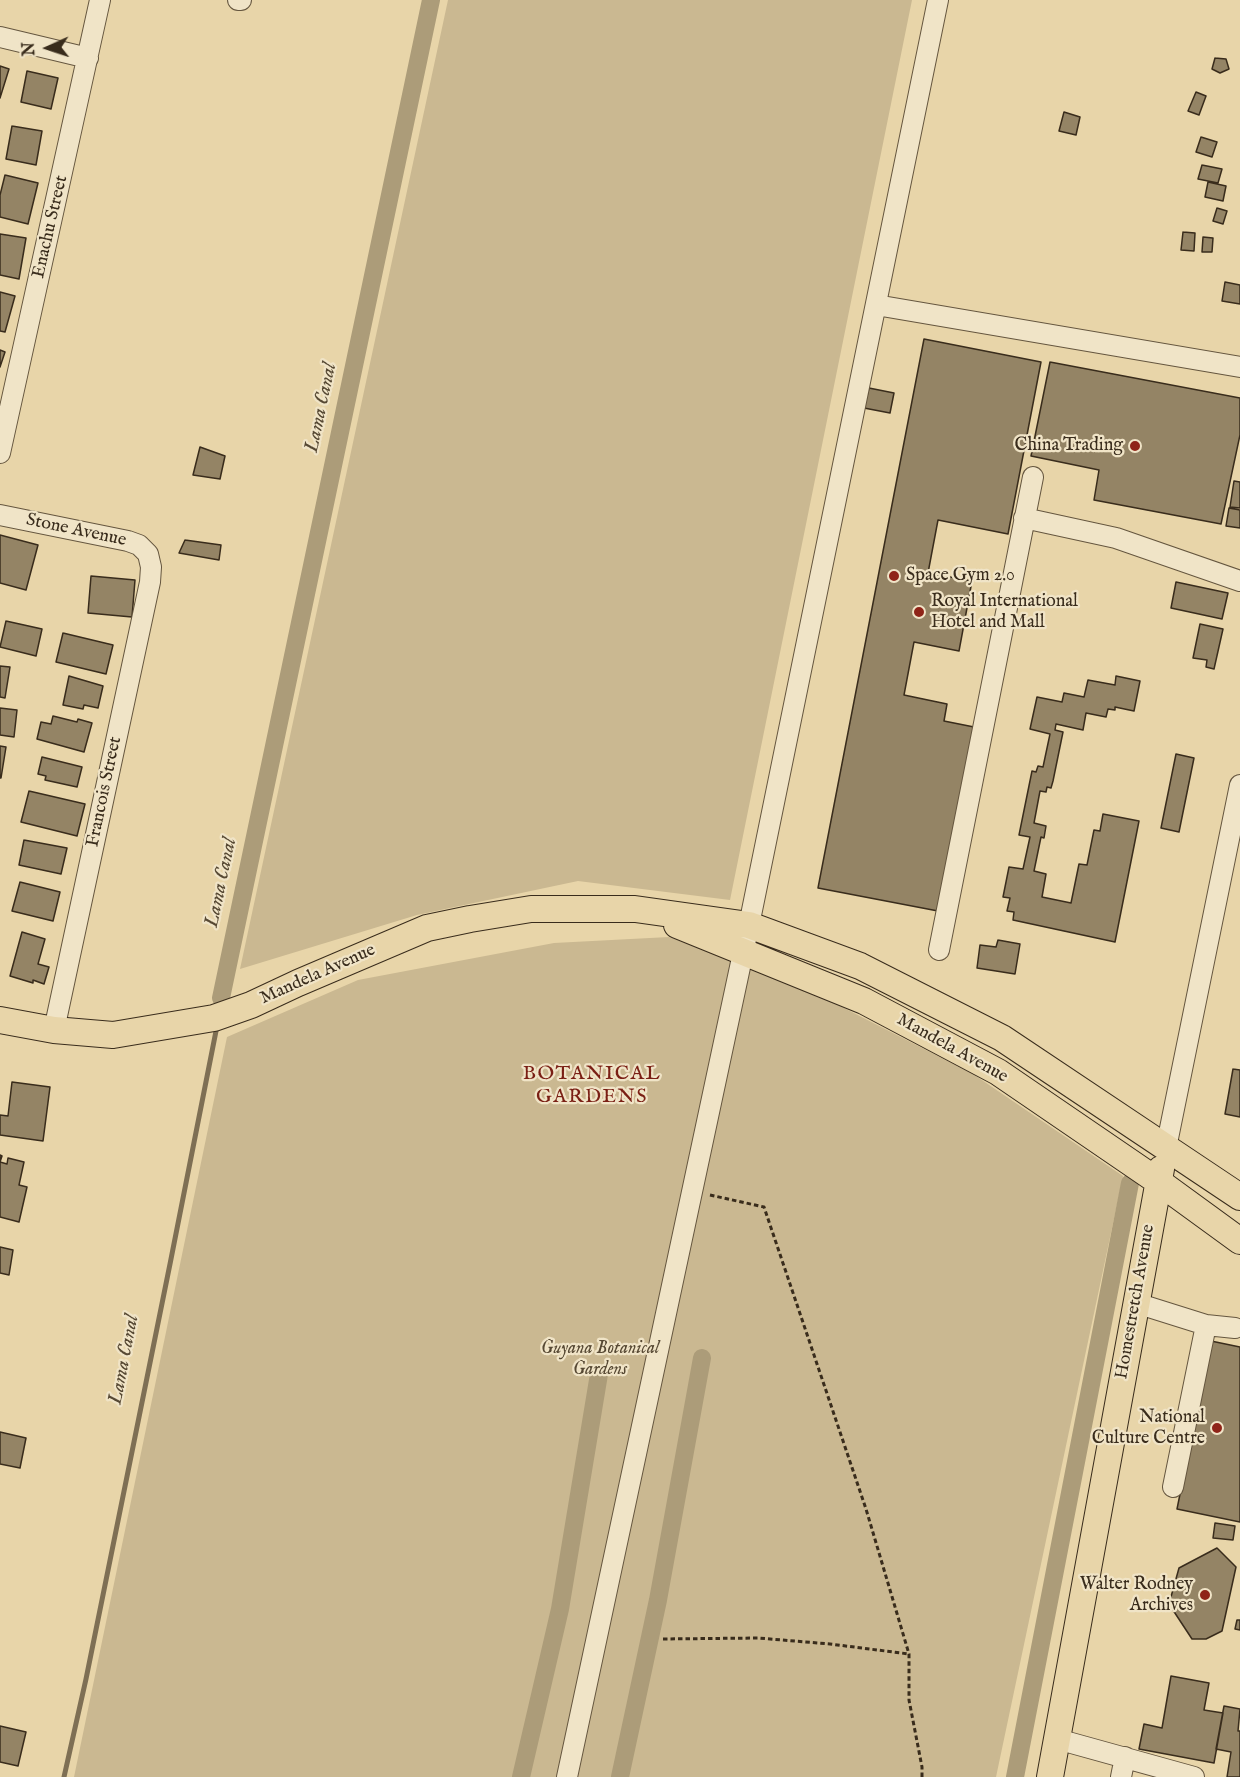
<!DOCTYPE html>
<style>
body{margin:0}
#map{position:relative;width:1240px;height:1777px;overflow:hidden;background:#e8d5a9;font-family:"IM FELL English",serif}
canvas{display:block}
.north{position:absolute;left:18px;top:18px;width:60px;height:60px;-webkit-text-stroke:4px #f0e4c7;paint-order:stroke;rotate:267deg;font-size:16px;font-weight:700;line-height:24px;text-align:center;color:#392c1c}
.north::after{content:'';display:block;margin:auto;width:21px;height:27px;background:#392c1c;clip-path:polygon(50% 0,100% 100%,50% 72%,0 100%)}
</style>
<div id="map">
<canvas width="1240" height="1777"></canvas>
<div class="north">N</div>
</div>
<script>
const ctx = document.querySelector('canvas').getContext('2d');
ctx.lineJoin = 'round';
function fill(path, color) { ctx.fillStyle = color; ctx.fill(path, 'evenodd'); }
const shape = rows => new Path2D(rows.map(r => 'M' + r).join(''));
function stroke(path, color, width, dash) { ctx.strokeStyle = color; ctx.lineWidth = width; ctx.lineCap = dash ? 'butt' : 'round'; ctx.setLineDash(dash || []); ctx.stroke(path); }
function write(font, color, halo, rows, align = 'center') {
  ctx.font = font + ' "IM FELL English",serif'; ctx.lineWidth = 4.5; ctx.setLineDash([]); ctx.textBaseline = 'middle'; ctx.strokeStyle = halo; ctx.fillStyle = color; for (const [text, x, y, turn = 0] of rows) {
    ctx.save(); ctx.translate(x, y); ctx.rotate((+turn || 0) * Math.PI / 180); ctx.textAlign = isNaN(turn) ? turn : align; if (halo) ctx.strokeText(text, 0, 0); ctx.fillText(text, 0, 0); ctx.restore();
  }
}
const green = shape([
 [448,0,912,0,730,900,578,881,417,915,240,969],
 [669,937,805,988,973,1074,1123,1176,996,1777,74,1777,227,1037,358,980,554,943]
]);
const stream = shape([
 [64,1777,86,1679,170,1264,217,1026]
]);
const canal = shape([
 [221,998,431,0],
 [521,1777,560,1609,599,1374],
 [620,1777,658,1600,702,1358],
 [1015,1777,1130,1183]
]);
const building = shape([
 [1215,58,1226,59,1229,69,1220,73,1212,69,1215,58],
 [0,66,9,69,0,98,0,66],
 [27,71,58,78,51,109,21,102,27,71],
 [1196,92,1206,96,1199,115,1188,111,1196,92],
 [1064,112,1080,117,1076,135,1059,131,1064,112],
 [12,126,42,131,36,165,6,159,12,126],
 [1201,137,1217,142,1212,157,1196,152,1201,137],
 [1202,165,1222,169,1218,183,1198,179,1202,165],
 [5,175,38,183,28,224,0,217,0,195,5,175],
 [1208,182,1226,186,1223,201,1205,197,1208,182],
 [1217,208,1227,211,1223,224,1213,221,1217,208],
 [1183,232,1195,233,1194,251,1181,250,1183,232],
 [0,234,26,238,19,279,0,275,0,234],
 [1203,237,1213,238,1212,252,1202,252,1203,237],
 [1225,282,1240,285,1240,304,1222,301,1225,282],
 [0,292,15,296,5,332,0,331,0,292],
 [924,339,1041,362,1008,534,938,520,928,573,972,581,959,651,914,642,904,695,947,704,944,721,974,727,938,911,818,888,924,339],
 [0,350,5,352,0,367,0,350],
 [1050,362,1240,398,1240,435,1221,524,1094,500,1099,470,1031,456,1050,362],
 [869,388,894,393,890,413,864,408,869,388],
 [200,447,225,456,220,479,193,475,200,447],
 [1234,481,1240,482,1240,508,1230,507,1234,481],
 [1229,508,1240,510,1240,528,1226,526,1229,508],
 [0,535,38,545,26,590,0,583,0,535],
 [185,540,221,545,219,560,179,553,185,540],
 [91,576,135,580,132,617,88,613,91,576],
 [1176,582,1228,593,1222,619,1171,608,1176,582],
 [6,621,42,629,36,656,0,647,6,621],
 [1200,624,1223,629,1214,669,1206,667,1207,660,1193,658,1200,624],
 [63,633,113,645,106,674,56,662,63,633],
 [0,666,10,667,5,698,0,697,0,666],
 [69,676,103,686,98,708,84,705,83,709,63,705,69,676],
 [1116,676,1140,681,1134,711,1115,707,1115,710,1108,709,1106,717,1086,713,1083,730,1056,724,1055,730,1063,732,1053,781,1051,788,1047,787,1046,792,1040,791,1034,823,1046,826,1044,838,1041,837,1034,871,1046,874,1042,897,1071,903,1079,864,1087,865,1094,830,1100,831,1103,814,1139,821,1115,942,1013,920,1014,912,1007,911,1010,898,1003,897,1009,867,1023,869,1030,837,1019,835,1032,771,1036,772,1038,766,1043,767,1050,734,1030,729,1037,697,1062,702,1064,693,1084,697,1088,680,1115,685,1116,676],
 [0,708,17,710,14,737,0,735,0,708],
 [53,716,77,722,78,719,92,723,84,752,37,739,41,722,51,724,53,716],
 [0,746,6,747,1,778,0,778,0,746],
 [1176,754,1194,758,1179,832,1161,828,1176,754],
 [42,757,82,767,77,787,45,780,46,776,38,774,42,757],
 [29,791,85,804,77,836,21,822,29,791],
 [24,840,67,848,61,874,19,865,24,840],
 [20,882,60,892,53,921,12,911,20,882],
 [22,932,45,939,38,964,49,967,44,984,33,980,33,983,10,976,22,932],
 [998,940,1020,944,1015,974,977,968,980,945,996,947,998,940],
 [1233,1069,1240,1070,1240,1117,1225,1114,1233,1069],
 [12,1082,50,1087,43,1141,0,1135,0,1115,8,1116,12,1082],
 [0,1155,2,1156,0,1162,7,1164,8,1158,24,1162,19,1185,27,1187,19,1222,0,1217,0,1155],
 [0,1247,13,1250,9,1275,0,1273,0,1247],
 [1211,1341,1240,1347,1240,1522,1177,1509,1211,1341],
 [0,1432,26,1438,20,1468,0,1464,0,1432],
 [1215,1523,1235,1526,1233,1540,1213,1538,1215,1523],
 [1217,1548,1236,1567,1222,1631,1206,1639,1192,1639,1169,1604,1179,1568,1217,1548],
 [1237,1620,1240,1620,1240,1630,1235,1629,1237,1620],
 [1171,1676,1209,1683,1204,1710,1223,1713,1214,1763,1139,1749,1144,1724,1162,1728,1171,1676],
 [1224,1706,1240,1709,1238,1731,1240,1731,1240,1777,1227,1777,1231,1752,1216,1749,1224,1706],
 [0,1726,26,1732,18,1766,0,1762,0,1726]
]);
const path = shape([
 [710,1195,764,1207,866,1509,909,1654,909,1700,922,1767,922,1777],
 [663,1639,758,1638,830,1644,909,1654]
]);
const minor = shape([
 [238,0,241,0],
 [0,37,88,58],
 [876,305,1240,367],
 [0,453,100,0],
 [0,515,128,541,139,545,148,554,151,567,150,582,54,1030],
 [1024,518,1116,538,1240,581],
 [939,950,1033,477],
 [1166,1148,1240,785],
 [1136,1303,1206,1325,1235,1328],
 [1173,1487,1206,1325],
 [1057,1739,1194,1777],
 [567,1777,749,925,938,0],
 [1121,1777,1125,1757]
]);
const major = shape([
 [677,925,864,1001,998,1072,1159,1182,1240,1241],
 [0,1020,54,1030,113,1035,214,1018,251,1005,298,983,427,928,470,919,531,909,635,909,749,925,860,966,1002,1038,1240,1197],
 [1050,1777,1161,1169]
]);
const markers = [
 [1135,446,6,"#8f2418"],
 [894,576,6,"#8f2418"],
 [919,612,6,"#8f2418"],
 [1217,1428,6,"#8f2418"],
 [1205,1595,6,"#8f2418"]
];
const streetNames = [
 ["Enachu Street",51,227,-77],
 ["Stone Avenue",76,531,12],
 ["Francois Street",105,792,-78],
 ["Mandela Avenue",318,975,-24],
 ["Mandela Avenue",952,1049,29],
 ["Homestretch Avenue",1136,1302,-80]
];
const poiNames = [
 ["China Trading",1123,446],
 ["Space Gym 2.0",906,576,"left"],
 ["Royal International",931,602,"left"],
 ["Hotel and Mall",931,623,"left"],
 ["National",1205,1418],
 ["Culture Centre",1205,1439],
 ["Walter Rodney",1193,1585],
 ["Archives",1193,1606]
];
const parkNames = [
 ["Guyana Botanical",600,1349],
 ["Gardens",600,1370]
];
const waterNames = [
 ["Lama Canal",322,408,-78],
 ["Lama Canal",222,883,-78],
 ["Lama Canal",125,1360,-79]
];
const neighbourhoodNames = [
 ["BOTANICAL",592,1075],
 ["GARDENS",592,1098]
];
fill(green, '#cab891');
stroke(stream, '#7e6f54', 5);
stroke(canal, '#ac9c79', 18);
fill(building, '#948465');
stroke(building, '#392c1c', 1.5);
stroke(minor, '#65563f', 22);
stroke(major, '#392c1c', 28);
stroke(path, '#392c1c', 3, [4.5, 3]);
stroke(minor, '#f0e4c7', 20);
stroke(major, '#e8d5a9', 26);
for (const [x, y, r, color] of markers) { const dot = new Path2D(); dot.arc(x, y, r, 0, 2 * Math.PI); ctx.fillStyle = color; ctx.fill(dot); stroke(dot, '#f0e4c7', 2); }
write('18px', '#392c1c', '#f0e4c7', streetNames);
write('18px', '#392c1c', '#f0e4c7', poiNames, 'right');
write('italic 18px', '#564833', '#f0e4c7', parkNames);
write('italic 20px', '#564833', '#f0e4c7', waterNames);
ctx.letterSpacing = '1.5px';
write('20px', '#7a1f14', '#f0e4c7', neighbourhoodNames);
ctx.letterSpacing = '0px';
</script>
